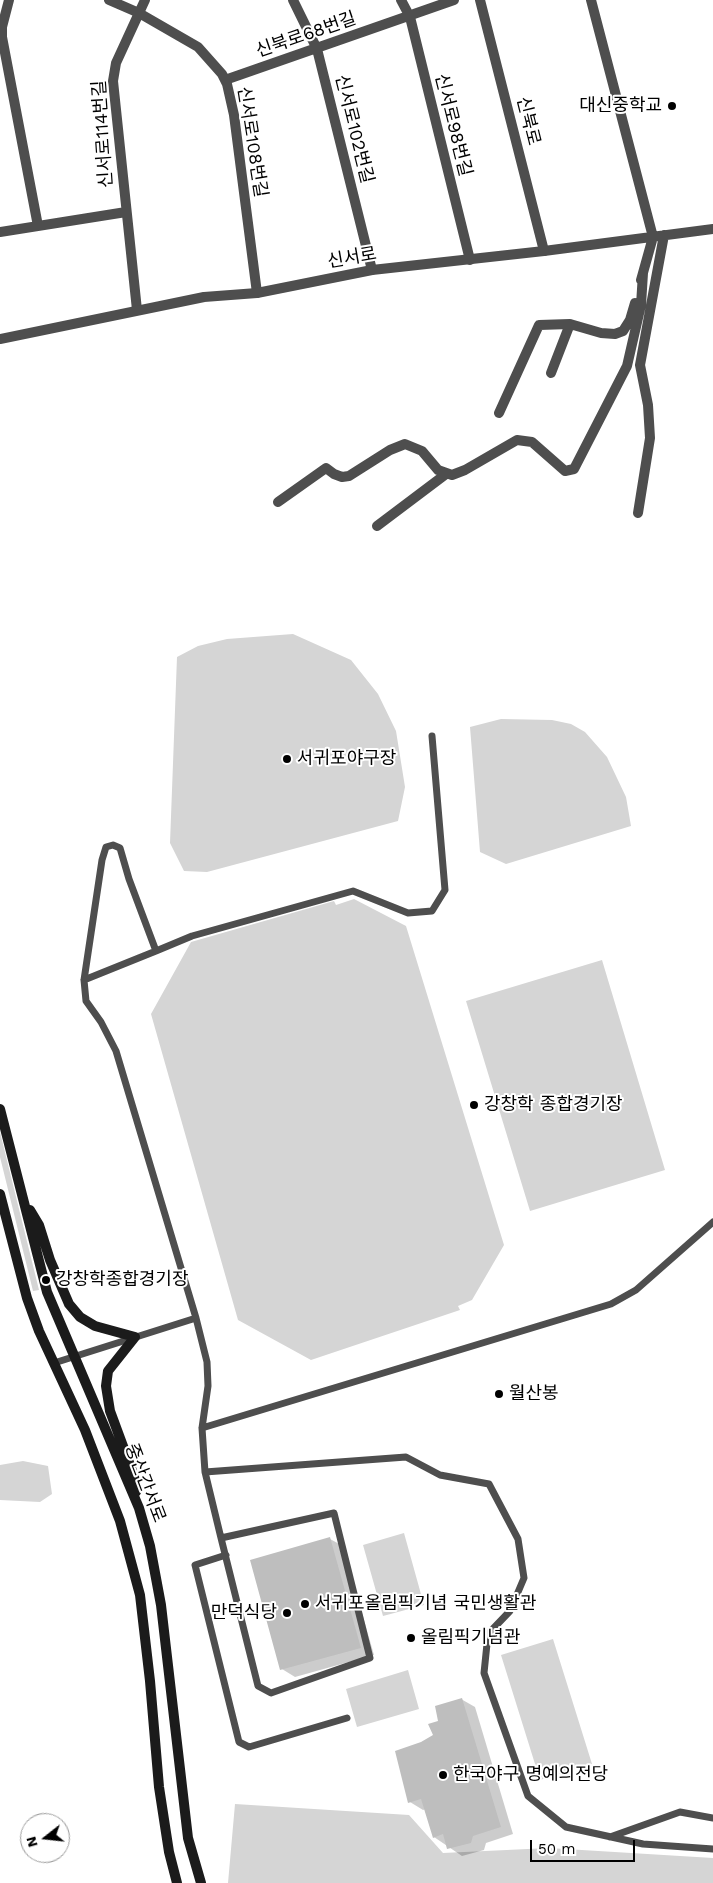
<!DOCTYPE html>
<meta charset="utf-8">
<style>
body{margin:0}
#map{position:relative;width:713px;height:1883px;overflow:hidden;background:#fff;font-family:"Work Sans",sans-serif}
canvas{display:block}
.north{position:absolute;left:20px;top:1813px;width:50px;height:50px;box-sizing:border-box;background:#fff;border:1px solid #999;border-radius:50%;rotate:254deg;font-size:14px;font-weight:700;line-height:20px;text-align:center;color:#000}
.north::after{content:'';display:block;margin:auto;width:18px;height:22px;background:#000;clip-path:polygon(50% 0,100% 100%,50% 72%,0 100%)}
.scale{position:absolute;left:530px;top:1840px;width:105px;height:22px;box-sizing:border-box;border:2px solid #000;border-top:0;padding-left:6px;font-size:15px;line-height:18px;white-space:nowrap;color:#000;-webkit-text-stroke:4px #fff;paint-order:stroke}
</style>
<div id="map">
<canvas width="713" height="1883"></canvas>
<div class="north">N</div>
<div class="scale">50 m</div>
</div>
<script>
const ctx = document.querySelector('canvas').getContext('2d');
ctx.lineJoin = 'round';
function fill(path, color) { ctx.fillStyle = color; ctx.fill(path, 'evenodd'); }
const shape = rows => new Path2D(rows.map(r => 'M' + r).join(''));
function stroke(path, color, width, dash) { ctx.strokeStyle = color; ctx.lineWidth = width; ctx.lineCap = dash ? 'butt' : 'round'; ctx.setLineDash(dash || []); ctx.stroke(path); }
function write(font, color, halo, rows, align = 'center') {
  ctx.font = font + ' "Work Sans","Noto Sans KR",sans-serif'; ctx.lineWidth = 4; ctx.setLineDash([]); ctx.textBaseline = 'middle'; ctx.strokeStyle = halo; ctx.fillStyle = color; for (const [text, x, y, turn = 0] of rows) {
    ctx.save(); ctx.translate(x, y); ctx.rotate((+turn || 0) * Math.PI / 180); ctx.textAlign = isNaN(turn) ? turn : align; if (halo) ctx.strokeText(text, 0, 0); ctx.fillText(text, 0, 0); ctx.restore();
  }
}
const green = shape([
 [293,634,351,660,378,694,396,731,405,787,398,821,207,872,184,871,170,843,177,657,198,646,227,639],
 [501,719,552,720,571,724,585,732,607,757,626,797,631,826,506,864,480,852,470,727],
 [354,899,406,926,504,1245,472,1300,458,1306,460,1310,311,1360,238,1320,151,1014,191,942,334,901,336,905],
 [602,960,665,1170,530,1211,466,1001],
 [0,1132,39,1290,33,1291,0,1157],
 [23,1461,48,1466,52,1494,40,1502,0,1500,0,1465],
 [404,1533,424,1605,383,1616,363,1545],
 [553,1639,592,1764,540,1780,501,1655],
 [408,1670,419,1709,357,1727,346,1689],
 [235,1804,409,1815,443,1853,549,1848,713,1858,713,1883,228,1883]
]);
const shadow = shape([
 [330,1539,343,1546,374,1655,295,1677,282,1669],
 [461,1699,475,1707,513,1834,486,1843,484,1850,462,1856,434,1837,426,1809,423,1810,410,1802,421,1743,434,1735,440,1722]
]);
const building = shape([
 [330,1537,361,1648,280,1670,250,1560],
 [462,1698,501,1827,473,1836,471,1843,447,1849,443,1834,433,1838,421,1799,408,1803,395,1751,421,1742,433,1735,428,1724,438,1721,435,1706]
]);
const service = shape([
 [84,980,156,951],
 [196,1318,116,1051,101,1022,86,1001,84,980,102,860,106,847,113,845,120,848,129,879,156,951,192,936,353,891,408,913,432,911,445,890,432,736],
 [54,1363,196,1318,207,1362,208,1386,202,1428,205,1472,221,1538,258,1686,271,1693,370,1658,334,1513,221,1538],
 [202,1428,611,1304,636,1290,713,1222],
 [205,1472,406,1457,440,1475,489,1484,518,1539,524,1578,510,1611,488,1634,484,1673,528,1796,566,1827,643,1844,713,1849],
 [226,1555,195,1565,239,1742,249,1747,347,1718],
 [610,1837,680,1812,713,1818]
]);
const minor = shape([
 [9,0,2,27,2,37,38,226],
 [109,0,139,13,198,47,222,74,227,84,234,115,257,293],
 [293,0,317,49,372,270],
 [401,0,410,17,470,260],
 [591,0,653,237,641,280],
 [225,80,454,0],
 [0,232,126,212],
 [544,251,713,229],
 [137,310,113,81,116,63,145,0],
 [551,373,570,324],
 [499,413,539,325,570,324,601,333,615,334,623,331,630,320,635,303],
 [278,502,326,468,334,474,342,477,349,476,390,450,405,444,422,451,438,470,452,475,465,470,517,440,532,442,565,471,574,469,627,366,641,305,643,273],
 [638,513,650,438,648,405,640,365,664,235],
 [377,526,446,474]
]);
const tertiary = shape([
 [0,339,204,297,257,293,372,270,544,251,480,0]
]);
const secondary = shape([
 [0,1109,47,1292,139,1508,150,1546,161,1605,188,1838,201,1883],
 [0,1194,27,1298,39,1331,85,1430,120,1521,140,1595,150,1681,159,1787,169,1852,177,1883],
 [30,1210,39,1225,50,1260,69,1304,80,1317,95,1326,135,1337,108,1371,106,1386,110,1411,134,1476,136,1492]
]);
const markers = [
 [672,106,5,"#000"],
 [287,759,5,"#000"],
 [474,1105,5,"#000"],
 [46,1280,5,"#000"],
 [499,1394,5,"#000"],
 [305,1604,5,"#000"],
 [287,1613,5,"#000"],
 [411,1638,5,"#000"],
 [443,1775,5,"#000"]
];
const streetNames = [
 ["신북로68번길",306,35,-19],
 ["신북로",528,121,76],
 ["신서로98번길",453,125,76],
 ["신서로102번길",354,129,76],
 ["신서로114번길",103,134,-94],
 ["신서로108번길",252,142,81],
 ["신서로",352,258,-10],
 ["중산간서로",145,1483,69]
];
const poiNames = [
 ["대신중학교",662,106,"right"],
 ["서귀포야구장",297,759],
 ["강창학 종합경기장",484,1105],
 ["강창학종합경기장",56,1280],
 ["월산봉",509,1394],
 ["서귀포올림픽기념 국민생활관",315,1604],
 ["만덕식당",277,1613,"right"],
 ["올림픽기념관",421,1638],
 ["한국야구 명예의전당",453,1775]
];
fill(green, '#d5d5d5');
fill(shadow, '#0003');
fill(building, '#bebebe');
stroke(service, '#4e4e4e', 7);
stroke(minor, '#4e4e4e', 10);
stroke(tertiary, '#4e4e4e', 10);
stroke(secondary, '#1b1b1b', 10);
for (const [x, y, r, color] of markers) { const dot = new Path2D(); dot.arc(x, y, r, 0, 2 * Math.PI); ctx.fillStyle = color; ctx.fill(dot); stroke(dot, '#fff', 2); }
write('18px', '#000', '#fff', streetNames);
write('18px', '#000', '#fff', poiNames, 'left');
</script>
